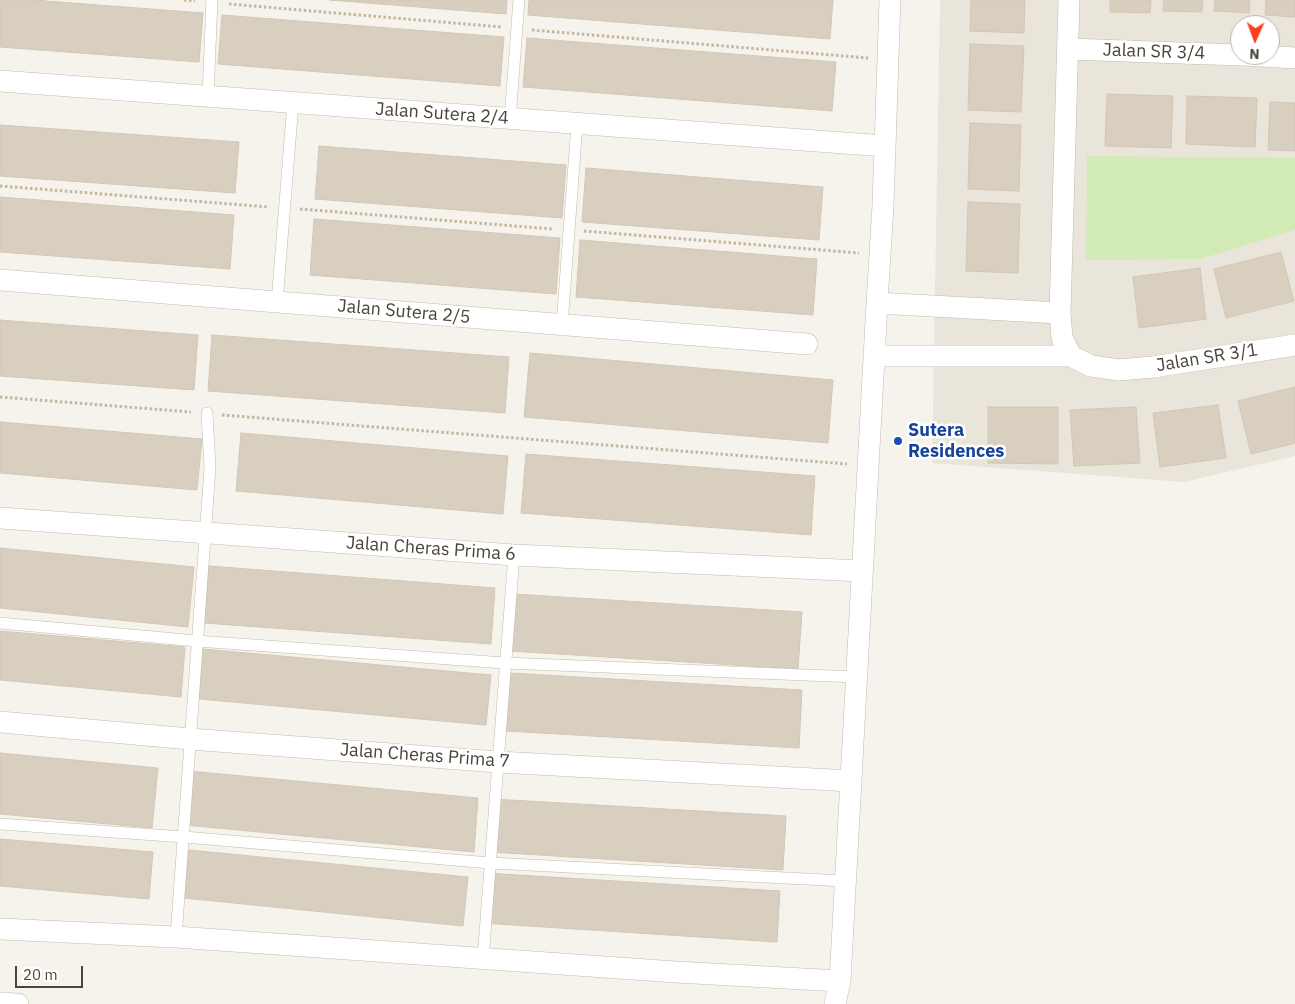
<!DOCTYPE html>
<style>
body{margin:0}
#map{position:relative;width:1295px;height:1004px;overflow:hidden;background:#f6f3ec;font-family:"IBM Plex Sans",sans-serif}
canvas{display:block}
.north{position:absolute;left:1230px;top:15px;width:50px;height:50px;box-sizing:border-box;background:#fff;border:1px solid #b7b4b0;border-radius:50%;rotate:182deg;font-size:14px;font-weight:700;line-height:20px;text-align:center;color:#4b4439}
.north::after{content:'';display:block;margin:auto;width:18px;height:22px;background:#fc3f1d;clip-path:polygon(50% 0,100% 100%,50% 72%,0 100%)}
.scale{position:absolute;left:15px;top:966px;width:68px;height:22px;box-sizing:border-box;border:2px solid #4b4439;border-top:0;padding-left:6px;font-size:15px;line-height:18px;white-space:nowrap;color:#4b4439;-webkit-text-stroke:4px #fff;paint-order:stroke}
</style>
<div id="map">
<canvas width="1295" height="1004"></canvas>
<div class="north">N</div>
<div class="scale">20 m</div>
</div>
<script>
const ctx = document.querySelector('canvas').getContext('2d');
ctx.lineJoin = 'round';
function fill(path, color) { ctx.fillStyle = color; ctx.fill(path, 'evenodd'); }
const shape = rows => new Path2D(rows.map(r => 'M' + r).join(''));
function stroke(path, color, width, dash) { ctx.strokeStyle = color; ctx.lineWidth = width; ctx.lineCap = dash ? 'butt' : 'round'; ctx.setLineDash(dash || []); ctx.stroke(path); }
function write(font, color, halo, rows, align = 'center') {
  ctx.font = font + ' "IBM Plex Sans",sans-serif'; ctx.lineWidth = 5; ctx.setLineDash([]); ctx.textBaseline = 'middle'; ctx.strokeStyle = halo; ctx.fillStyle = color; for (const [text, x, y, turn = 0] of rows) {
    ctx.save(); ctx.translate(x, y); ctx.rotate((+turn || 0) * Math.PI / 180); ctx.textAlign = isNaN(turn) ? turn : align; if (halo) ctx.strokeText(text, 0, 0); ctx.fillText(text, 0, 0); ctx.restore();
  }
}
const residential = shape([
 [940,0,1295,0,1295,456,1184,482,932,463],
 [1240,25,1270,25,1270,55,1240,55]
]);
const green = shape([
 [1087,156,1295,158,1295,230,1200,259,1086,260]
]);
const building = shape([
 [0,0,33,0,203,13,199,62,0,47,0,0],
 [330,0,507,0,506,14,330,0],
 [529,0,833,0,830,39,528,15,529,0],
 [971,0,1025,0,1024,33,970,31,971,0],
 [1110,0,1151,0,1150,13,1110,12,1110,0],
 [1164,0,1203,0,1202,12,1163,11,1164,0],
 [1215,0,1250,0,1249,13,1214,11,1215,0],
 [1266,0,1295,0,1295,17,1265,15,1266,0],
 [222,15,504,37,500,86,218,64,222,15],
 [527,38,836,62,832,111,523,87,527,38],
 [970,44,1024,46,1021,112,968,110,970,44],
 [1107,94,1173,96,1171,148,1105,146,1107,94],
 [1187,96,1257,98,1255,147,1186,144,1187,96],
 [1270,102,1295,103,1295,151,1268,150,1270,102],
 [970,123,1021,125,1019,191,968,189,970,123],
 [0,125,239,142,235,193,0,176,0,125],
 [319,146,566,165,562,218,315,199,319,146],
 [586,168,823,187,819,240,582,222,586,168],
 [0,197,234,215,230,269,0,252,0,197],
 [968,202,1020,204,1018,273,966,271,968,202],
 [314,219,560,238,556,294,310,275,314,219],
 [580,240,817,259,813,315,576,297,580,240],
 [1281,252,1294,301,1226,318,1214,269,1281,252],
 [1200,268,1206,319,1139,328,1133,277,1200,268],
 [0,320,198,335,194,390,0,376,0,320],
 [212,335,509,357,505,413,208,391,212,335],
 [530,353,833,380,828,443,524,417,530,353],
 [1295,387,1295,443,1251,454,1238,401,1295,387],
 [1218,405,1226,458,1160,467,1153,413,1218,405],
 [988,407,1058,407,1058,464,988,463,988,407],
 [1136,407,1140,463,1074,466,1070,410,1136,407],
 [0,422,202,439,197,490,0,473,0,422],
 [241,433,508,456,503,514,236,491,241,433],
 [526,454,815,476,811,535,521,513,526,454],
 [0,548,194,567,188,627,0,608,0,548],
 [209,566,495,588,491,644,204,623,209,566],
 [514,594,802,612,798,669,510,651,514,594],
 [0,631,185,647,181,697,0,680,0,631],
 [203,649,491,675,486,725,199,699,203,649],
 [510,673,802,690,799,748,506,731,510,673],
 [0,753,158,768,152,828,0,814,0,753],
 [189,771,478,798,474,852,184,825,189,771],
 [493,799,786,816,783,870,490,852,493,799],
 [0,839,153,852,149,899,0,886,0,839],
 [189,850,468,877,463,926,184,898,189,850],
 [485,873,780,891,777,942,482,923,485,873]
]);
const path = shape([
 [184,0,195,1],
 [229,4,501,27],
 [532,30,868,58],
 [0,186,269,207],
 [300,209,553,229],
 [584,231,859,253],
 [0,397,191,412],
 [222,415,847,464]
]);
const lane = shape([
 [208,96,212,0],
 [510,119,519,0],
 [277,302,293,103],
 [562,325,577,124],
 [0,623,197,641,505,663,856,677],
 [0,824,184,837,490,863,845,881],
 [176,937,210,468,207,413],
 [483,959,514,555]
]);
const street = shape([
 [1069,0,1060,313,1062,338,1071,356,1091,366,1119,370,1153,367,1295,345],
 [1068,49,1240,55],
 [1244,55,1295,58],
 [0,81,885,146],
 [0,280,807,344],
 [877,303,1060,313],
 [874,356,1071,356],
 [0,518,514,555,862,571],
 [0,722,190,739,498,762,851,781],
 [0,929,176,937,676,972,840,981],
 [0,1003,18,1004],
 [835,1004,840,981,877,303,883,205,890,0]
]);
const markers = [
 [898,441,5,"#1a4fb4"]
];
const streetNames = [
 ["Jalan SR 3/4",1154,52,2],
 ["Jalan Sutera 2/4",442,114,4],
 ["Jalan Sutera 2/5",404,312,5],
 ["Jalan SR 3/1",1207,358,-9],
 ["Jalan Cheras Prima 6",431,549,4],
 ["Jalan Cheras Prima 7",425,756,4]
];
const transitNames = [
 ["Sutera",908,431],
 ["Residences",908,452]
];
fill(residential, '#eae5da');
fill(green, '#d2eab5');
fill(building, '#d8cfc1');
stroke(building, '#d3c7b4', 1);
stroke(lane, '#c2bbae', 12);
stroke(street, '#c2bbae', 22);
stroke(path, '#c4b79f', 3, [2.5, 2.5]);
stroke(lane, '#fff', 11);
stroke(street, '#fff', 21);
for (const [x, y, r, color] of markers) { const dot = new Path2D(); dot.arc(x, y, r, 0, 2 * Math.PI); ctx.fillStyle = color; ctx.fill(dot); stroke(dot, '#fff', 2); }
write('18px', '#4b4439', '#fff', streetNames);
write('bold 18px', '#164399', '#fff', transitNames, 'left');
</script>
